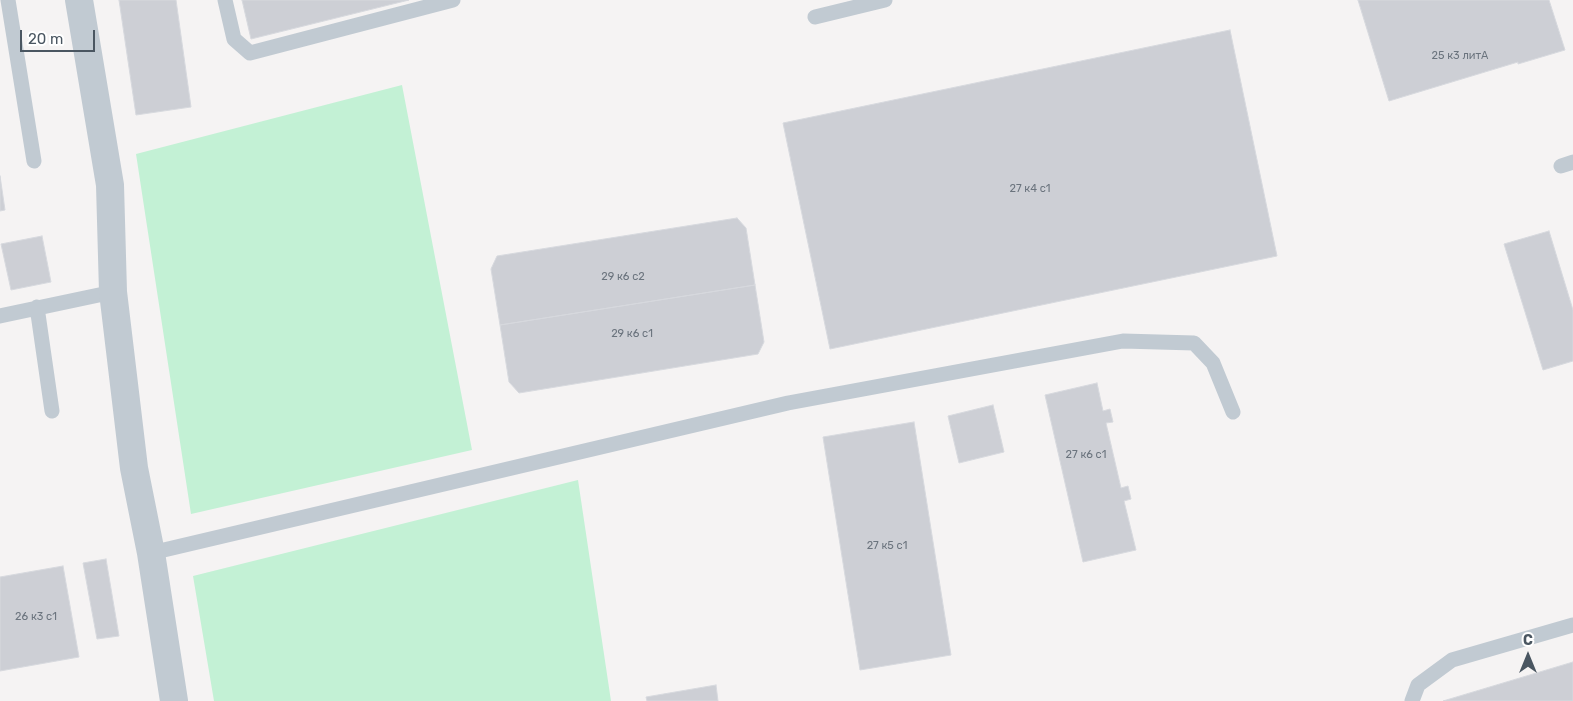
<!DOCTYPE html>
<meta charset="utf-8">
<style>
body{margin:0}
#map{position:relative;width:1573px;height:701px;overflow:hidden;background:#f5f3f3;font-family:Rubik,sans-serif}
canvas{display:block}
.north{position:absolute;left:1503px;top:631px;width:50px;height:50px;-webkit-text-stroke:4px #fff;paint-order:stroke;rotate:0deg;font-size:14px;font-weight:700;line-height:20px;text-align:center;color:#4a5661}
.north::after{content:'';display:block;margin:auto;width:18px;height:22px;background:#4a5661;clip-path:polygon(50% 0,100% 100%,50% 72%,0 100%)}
.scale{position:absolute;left:20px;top:30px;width:75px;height:22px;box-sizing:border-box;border:2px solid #4a5661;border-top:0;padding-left:6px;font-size:15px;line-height:18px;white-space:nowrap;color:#4a5661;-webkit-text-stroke:4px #fff;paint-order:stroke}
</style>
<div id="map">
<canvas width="1573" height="701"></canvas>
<div class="north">С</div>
<div class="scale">20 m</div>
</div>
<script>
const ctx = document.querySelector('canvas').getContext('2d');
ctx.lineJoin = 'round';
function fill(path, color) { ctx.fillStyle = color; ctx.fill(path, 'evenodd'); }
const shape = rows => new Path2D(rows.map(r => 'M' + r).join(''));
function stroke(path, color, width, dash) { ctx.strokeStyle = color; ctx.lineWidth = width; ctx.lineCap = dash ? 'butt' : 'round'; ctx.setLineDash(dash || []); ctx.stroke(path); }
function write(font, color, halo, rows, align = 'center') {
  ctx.font = font + ' Rubik,sans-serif'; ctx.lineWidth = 4; ctx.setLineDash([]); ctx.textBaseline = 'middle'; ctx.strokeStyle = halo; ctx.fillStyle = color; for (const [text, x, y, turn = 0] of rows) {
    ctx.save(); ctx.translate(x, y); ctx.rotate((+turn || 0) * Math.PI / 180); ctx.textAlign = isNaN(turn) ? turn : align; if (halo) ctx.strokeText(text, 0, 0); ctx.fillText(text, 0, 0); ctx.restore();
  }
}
const green = shape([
 [402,85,472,450,191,514,136,154],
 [578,480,611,701,214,701,193,576]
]);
const building = shape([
 [119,0,176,0,191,107,136,115,119,0],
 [242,0,409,0,251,39,242,0],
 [1358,0,1549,0,1565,50,1518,64,1518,62,1389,101,1358,0],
 [1230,30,1277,256,830,349,783,123,1230,30],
 [0,176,5,210,0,211,0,176],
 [737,218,746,228,755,285,500,325,491,269,497,256,737,218],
 [1549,231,1573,310,1573,361,1543,370,1504,244,1549,231],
 [42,236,51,282,11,290,1,244,42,236],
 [755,285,764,342,758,354,519,393,509,382,500,325,755,285],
 [1097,383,1103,411,1110,409,1113,422,1106,423,1121,488,1128,486,1131,499,1124,501,1136,550,1083,562,1045,395,1097,383],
 [993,405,1004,452,959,463,948,416,993,405],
 [914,422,951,655,860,670,823,437,914,422],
 [106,559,119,636,97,639,83,563,106,559],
 [63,566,79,657,0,671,0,577,63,566],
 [1573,662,1573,701,1443,701,1573,662],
 [716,685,718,701,647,701,646,697,716,685]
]);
const lane = shape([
 [8,0,34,161],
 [225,0,234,39,250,53,453,0],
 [815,17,885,0],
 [1561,166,1573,162],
 [37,307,52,411],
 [0,316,113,292],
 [151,553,788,403,1123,341,1194,343,1213,363,1233,412],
 [1412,701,1418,685,1452,660,1573,625]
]);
const street = shape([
 [79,0,110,185,113,292,134,468,151,553,174,701]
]);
const numberNames = [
 ["25 к3 литА",1460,56],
 ["27 к4 с1",1030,189],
 ["29 к6 с2",623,277],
 ["29 к6 с1",632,334],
 ["27 к6 с1",1086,455],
 ["27 к5 с1",887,546],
 ["26 к3 с1",36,617]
];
fill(green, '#c3f1d5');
fill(building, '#cdcfd5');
stroke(building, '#d7d9de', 1);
stroke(lane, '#c1cad2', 15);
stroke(street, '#c1cad2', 28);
write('11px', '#6b747e', null, numberNames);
</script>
